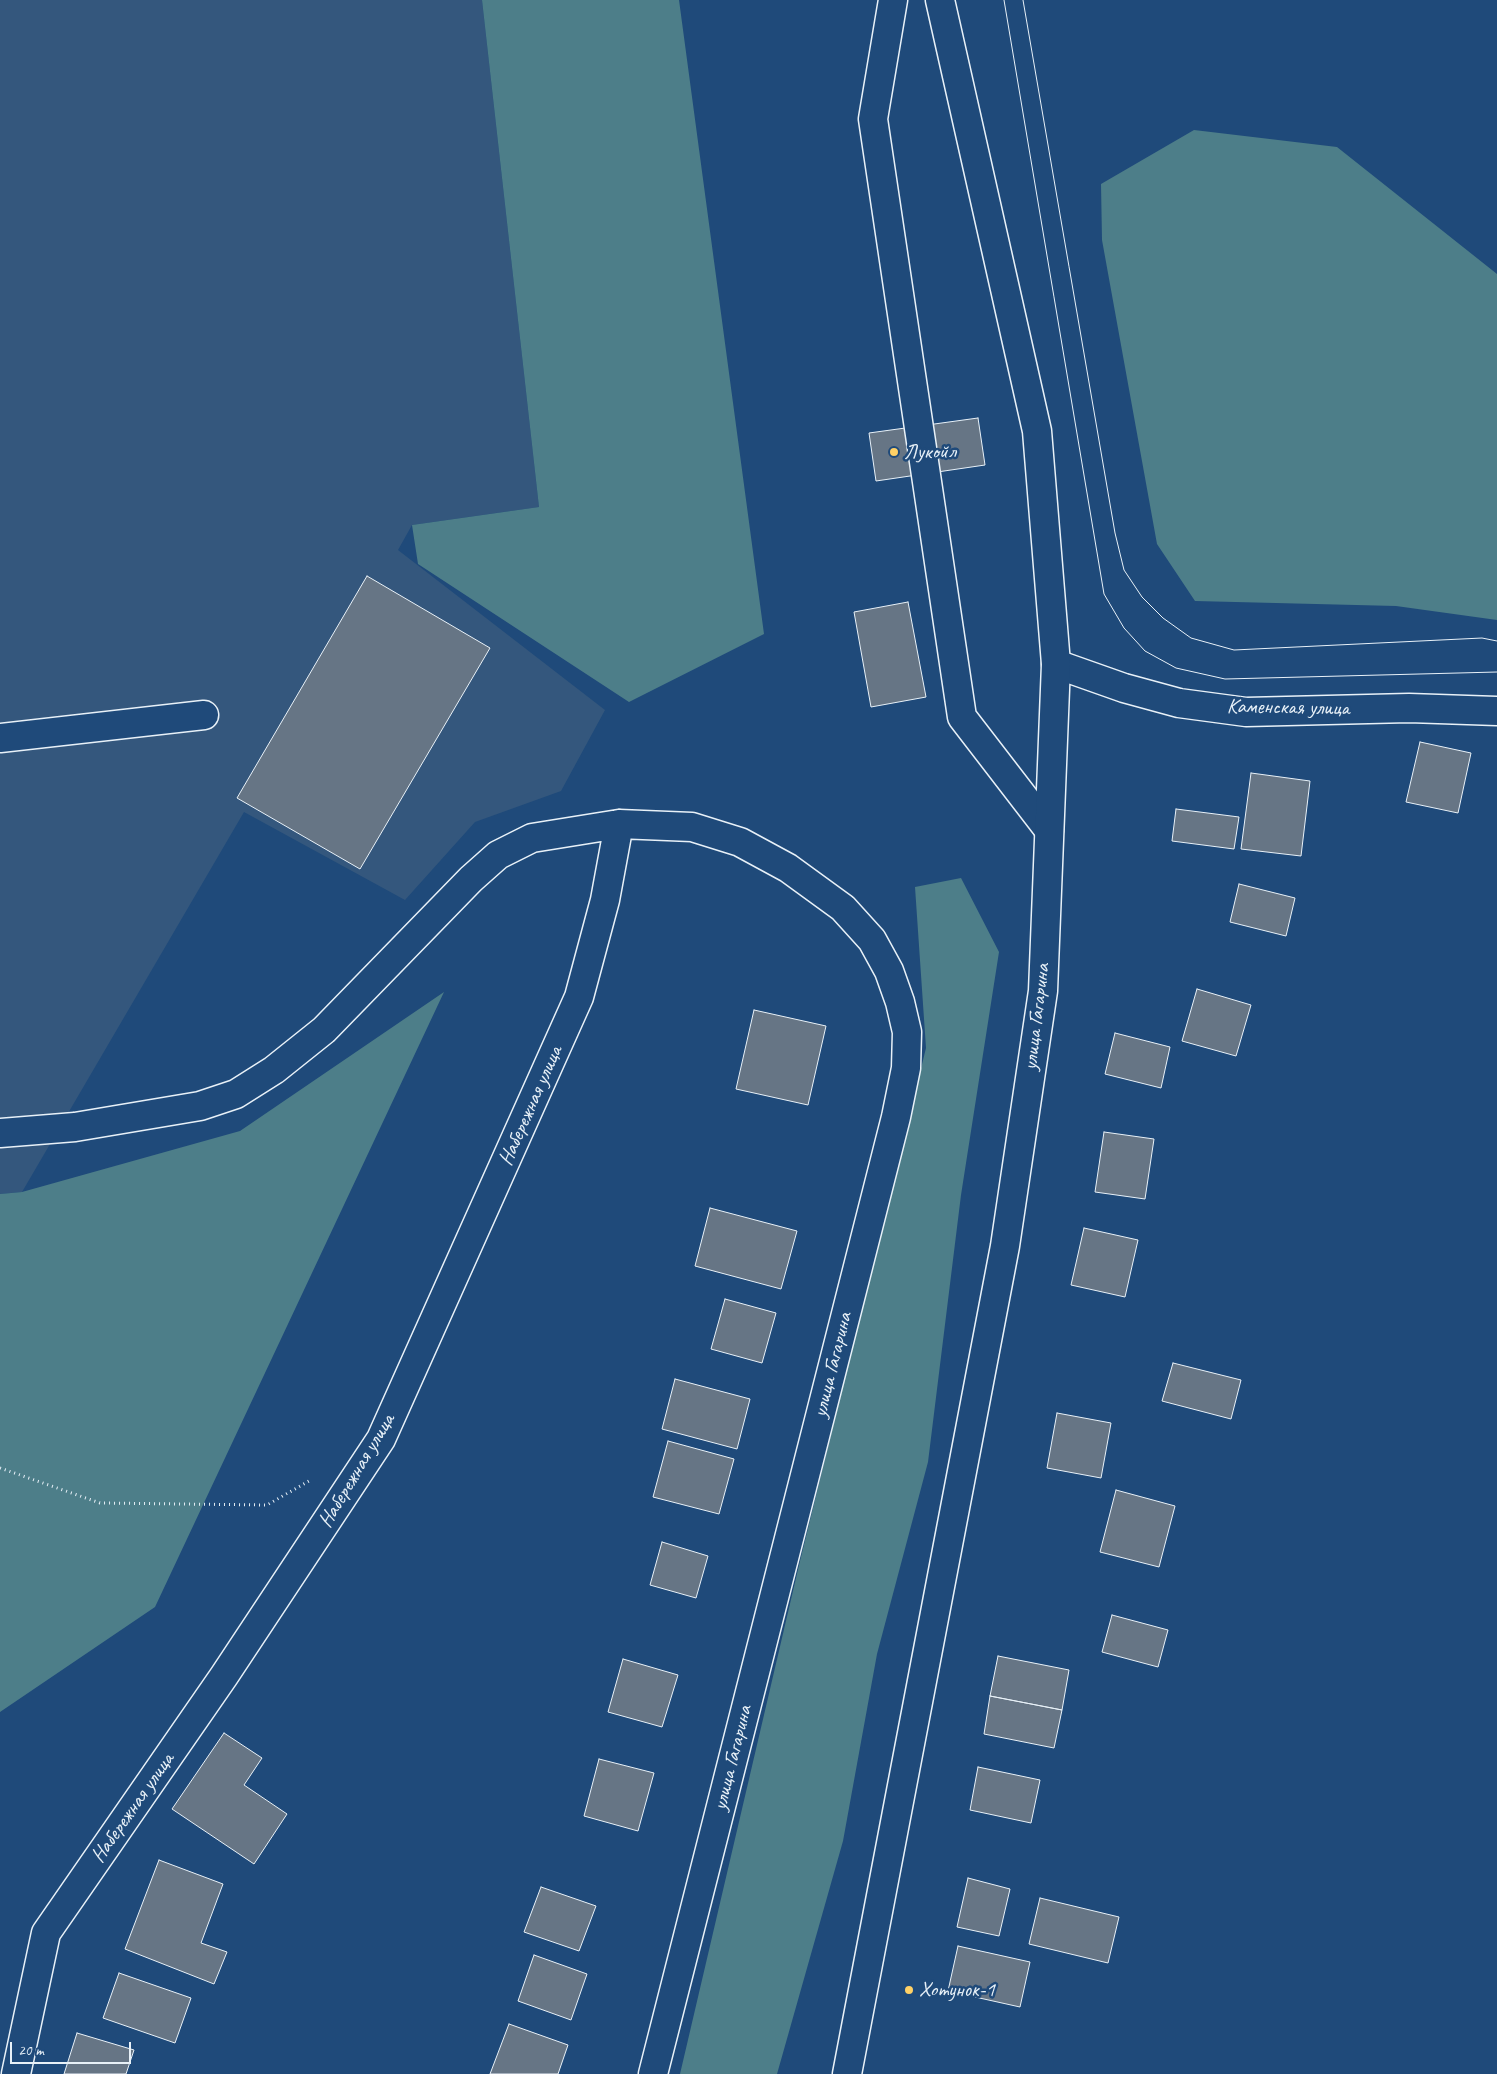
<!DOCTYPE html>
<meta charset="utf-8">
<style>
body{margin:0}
#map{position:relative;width:1497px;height:2074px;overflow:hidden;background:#1f4a7a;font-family:Caveat,sans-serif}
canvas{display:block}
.scale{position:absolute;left:10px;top:2042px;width:121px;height:22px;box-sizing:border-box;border:2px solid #e8f1f8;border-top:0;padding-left:6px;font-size:15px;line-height:18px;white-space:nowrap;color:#e8f1f8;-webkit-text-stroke:4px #1f4a7a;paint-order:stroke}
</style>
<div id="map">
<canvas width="1497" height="2074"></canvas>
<div class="scale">20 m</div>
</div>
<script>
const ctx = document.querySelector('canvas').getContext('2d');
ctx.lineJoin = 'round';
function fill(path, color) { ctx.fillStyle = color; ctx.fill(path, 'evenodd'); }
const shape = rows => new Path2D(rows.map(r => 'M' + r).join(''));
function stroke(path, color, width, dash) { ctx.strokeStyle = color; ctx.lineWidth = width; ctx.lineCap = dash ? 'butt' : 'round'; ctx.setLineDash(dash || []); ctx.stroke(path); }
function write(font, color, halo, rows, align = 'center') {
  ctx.font = font + ' Caveat,sans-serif'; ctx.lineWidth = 5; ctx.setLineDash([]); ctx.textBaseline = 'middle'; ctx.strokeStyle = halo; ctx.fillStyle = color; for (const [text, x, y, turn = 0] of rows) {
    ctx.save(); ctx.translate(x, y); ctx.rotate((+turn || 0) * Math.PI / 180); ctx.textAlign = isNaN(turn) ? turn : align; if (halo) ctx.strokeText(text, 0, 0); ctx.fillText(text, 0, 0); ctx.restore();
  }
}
const built = shape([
 [0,0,482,0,539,507,412,525,398,550,605,710,561,791,475,822,405,900,244,812,22,1192,0,1194]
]);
const green = shape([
 [482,0,679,0,764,634,629,702,418,564,412,525,539,507],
 [1194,130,1337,147,1497,274,1497,620,1396,606,1195,601,1157,544,1102,240,1101,184],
 [961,878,999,952,961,1195,928,1462,877,1654,843,1841,777,2074,680,2074,800,1561,926,1048,915,887],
 [444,992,155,1607,0,1712,0,1194,22,1192,240,1131]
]);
const building = shape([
 [978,418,985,465,876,481,869,433,978,418],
 [367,576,490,648,360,869,237,798,367,576],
 [908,602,926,697,871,707,854,612,908,602],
 [1420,742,1471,753,1458,813,1406,802,1420,742],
 [1251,773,1310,781,1301,856,1241,849,1251,773],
 [1176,809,1239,817,1234,849,1172,841,1176,809],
 [1239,884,1295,898,1286,936,1230,922,1239,884],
 [1197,989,1251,1005,1236,1056,1182,1041,1197,989],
 [754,1010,826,1026,808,1105,736,1089,754,1010],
 [1115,1033,1170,1047,1161,1088,1105,1074,1115,1033],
 [1104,1132,1154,1139,1145,1199,1095,1192,1104,1132],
 [710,1208,797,1231,781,1289,695,1266,710,1208],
 [1084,1228,1138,1240,1125,1297,1071,1285,1084,1228],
 [725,1299,776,1313,762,1363,711,1349,725,1299],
 [1173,1363,1241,1380,1231,1419,1162,1401,1173,1363],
 [675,1379,750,1399,737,1449,662,1429,675,1379],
 [1057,1413,1111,1423,1101,1478,1047,1468,1057,1413],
 [668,1441,734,1459,719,1514,653,1497,668,1441],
 [1116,1490,1175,1506,1159,1567,1100,1552,1116,1490],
 [662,1542,708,1556,696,1598,650,1585,662,1542],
 [1112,1615,1168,1630,1158,1667,1102,1652,1112,1615],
 [998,1656,1069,1670,1062,1710,990,1696,998,1656],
 [623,1659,678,1675,662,1727,608,1712,623,1659],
 [990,1696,1062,1710,1054,1748,984,1734,990,1696],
 [224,1733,262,1758,244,1785,287,1814,254,1864,172,1809,224,1733],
 [599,1759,654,1773,638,1831,584,1816,599,1759],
 [978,1767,1040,1780,1031,1823,970,1810,978,1767],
 [159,1860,223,1884,201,1943,227,1952,214,1984,125,1949,159,1860],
 [968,1878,1010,1889,999,1936,957,1927,968,1878],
 [541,1887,596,1906,579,1951,524,1932,541,1887],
 [1040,1898,1119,1917,1108,1963,1029,1944,1040,1898],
 [958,1946,1030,1962,1020,2007,948,1991,958,1946],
 [534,1955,587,1974,571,2020,518,2001,534,1955],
 [119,1973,191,1998,175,2043,103,2018,119,1973],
 [509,2024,568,2045,558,2074,490,2074,509,2024],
 [77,2033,134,2050,126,2074,64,2074,77,2033]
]);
const path = shape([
 [0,1468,100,1503,267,1505,309,1481]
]);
const minor = shape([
 [893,0,873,119,962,717,1049,830],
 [1056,664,1124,688,1179,703,1246,712,1409,708,1497,711],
 [0,738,204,715],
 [0,1133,75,1127,200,1106,236,1094,274,1070,324,1030,471,879,498,855,532,838,619,824,692,827,740,842,788,868,843,908,872,940,889,971,900,1002,907,1032,906,1068,896,1117,653,2074],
 [16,2074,46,1933,224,1676,381,1439,579,997,605,900,619,824]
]);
const major = shape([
 [847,2074,1005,1246,1043,991,1056,664,1037,431,940,0]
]);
const tram = shape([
 [1004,0,1104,594,1124,628,1145,651,1176,668,1225,679,1497,672],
 [1023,0,1115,533,1124,570,1142,597,1163,618,1191,638,1234,650,1482,638,1497,641]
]);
const markers = [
 [894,452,5,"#ffd166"],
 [909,1990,5,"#ffd166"]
];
const poiNames = [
 ["Лукойл",904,452],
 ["Хотунок-1",919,1990]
];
const streetNames = [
 ["Каменская улица",1288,708,1],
 ["улица Гагарина",1037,1017,-83],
 ["Набережная улица",531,1106,-66],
 ["улица Гагарина",833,1365,-76],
 ["Набережная улица",357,1471,-59],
 ["улица Гагарина",733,1758,-76],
 ["Набережная улица",133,1808,-55]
];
fill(built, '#34577d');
fill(green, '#4d7e89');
fill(building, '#667585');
stroke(building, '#e8f1f8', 1);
stroke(minor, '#e8f1f8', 31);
stroke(major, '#e8f1f8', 31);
stroke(path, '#e8f1f8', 3, [1, 4]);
stroke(minor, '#1f4a7a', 28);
stroke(major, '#1f4a7a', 28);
stroke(tram, '#e8f1f8', 1);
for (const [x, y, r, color] of markers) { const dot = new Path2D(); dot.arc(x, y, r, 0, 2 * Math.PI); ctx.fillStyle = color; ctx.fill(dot); stroke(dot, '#1f4a7a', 2); }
write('21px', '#e8f1f8', '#1f4a7a', poiNames, 'left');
write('21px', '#e8f1f8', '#1f4a7a', streetNames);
</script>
